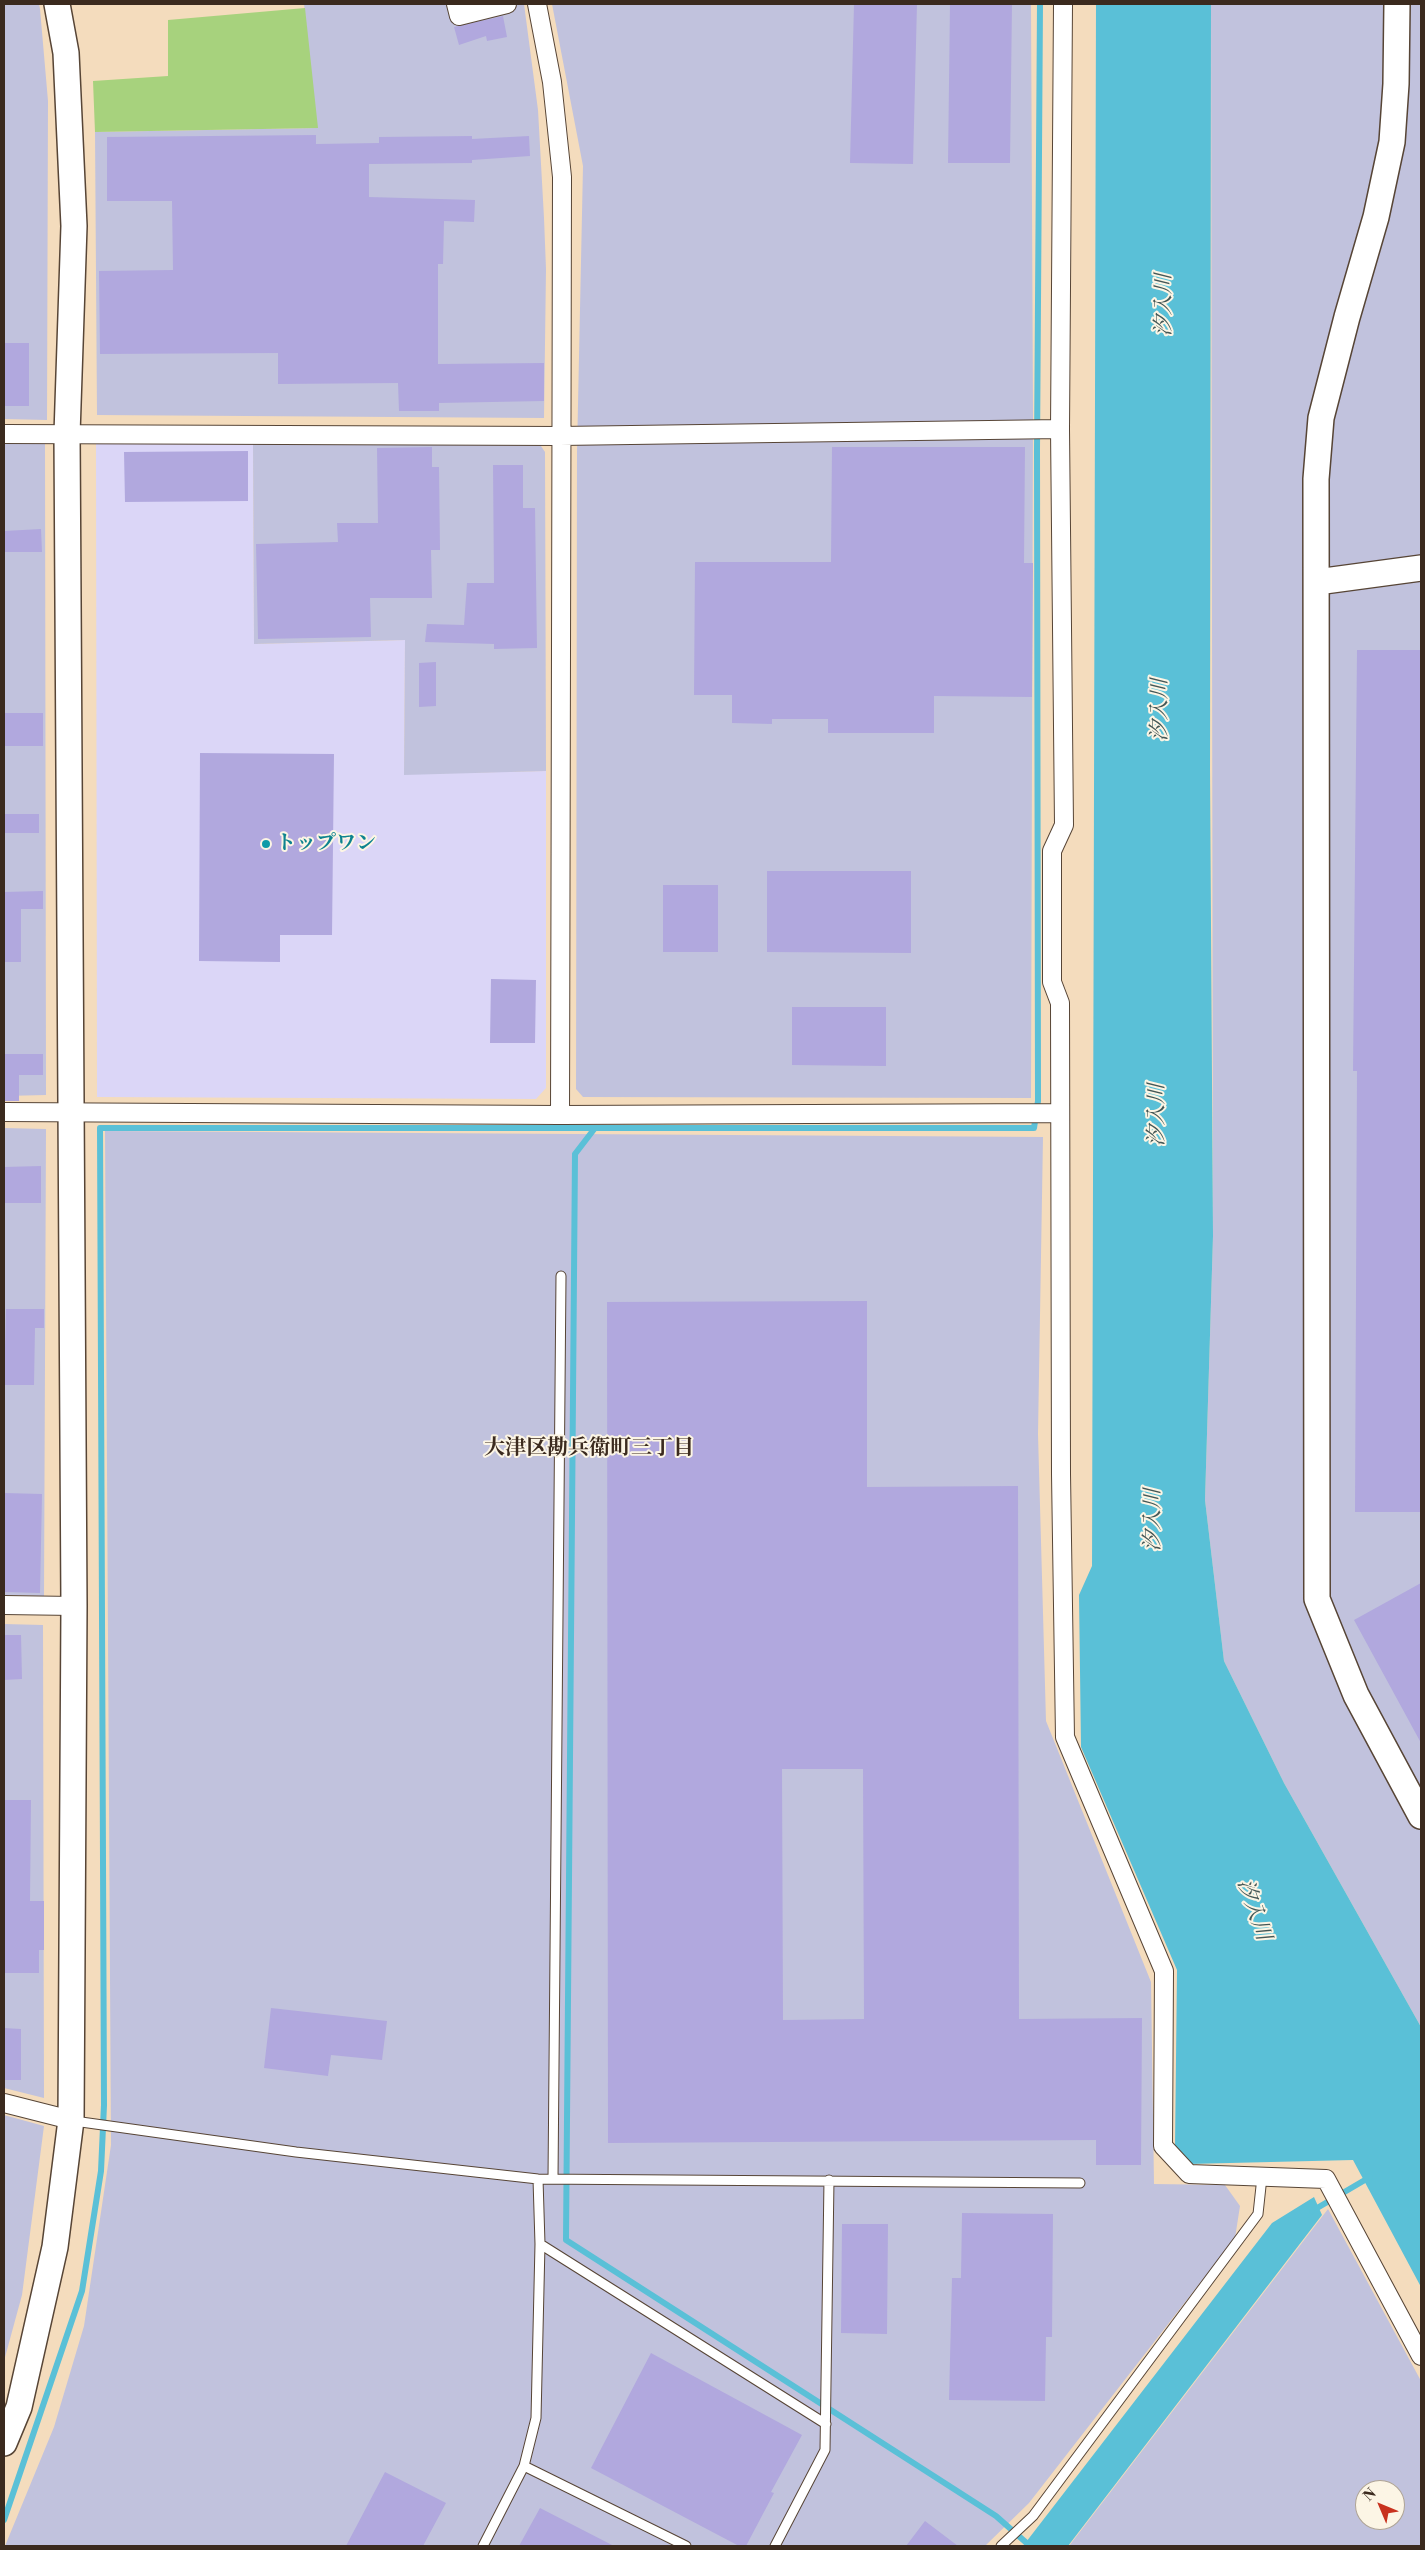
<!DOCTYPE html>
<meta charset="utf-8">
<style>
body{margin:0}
#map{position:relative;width:1425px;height:2550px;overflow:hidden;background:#f4dcbd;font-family:"Libre Bodoni",serif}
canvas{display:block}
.frame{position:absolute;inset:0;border:5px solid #3b2a1e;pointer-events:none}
.north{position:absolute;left:1355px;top:2480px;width:50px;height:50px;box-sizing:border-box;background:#fcf5e5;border:1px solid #afa495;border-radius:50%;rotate:315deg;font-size:14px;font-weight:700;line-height:20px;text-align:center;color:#3b2a1e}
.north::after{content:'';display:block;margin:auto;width:18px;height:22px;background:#c8321e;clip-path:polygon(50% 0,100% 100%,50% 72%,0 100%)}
</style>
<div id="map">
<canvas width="1425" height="2550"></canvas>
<div class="frame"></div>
<div class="north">N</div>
</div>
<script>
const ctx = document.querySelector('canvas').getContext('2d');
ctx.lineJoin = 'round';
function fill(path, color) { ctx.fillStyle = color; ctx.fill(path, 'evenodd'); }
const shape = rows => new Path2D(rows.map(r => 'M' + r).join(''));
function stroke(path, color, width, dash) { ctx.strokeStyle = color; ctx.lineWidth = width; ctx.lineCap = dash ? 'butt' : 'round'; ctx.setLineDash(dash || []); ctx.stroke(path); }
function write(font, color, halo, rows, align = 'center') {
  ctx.font = font + ' "Libre Bodoni","Noto Serif JP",serif'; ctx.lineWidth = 4; ctx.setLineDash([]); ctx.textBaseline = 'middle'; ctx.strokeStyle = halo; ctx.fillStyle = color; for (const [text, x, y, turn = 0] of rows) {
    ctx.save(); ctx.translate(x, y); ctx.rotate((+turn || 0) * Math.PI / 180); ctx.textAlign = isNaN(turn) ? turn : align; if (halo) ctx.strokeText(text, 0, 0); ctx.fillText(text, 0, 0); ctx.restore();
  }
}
const built = shape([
 [96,443,253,443,254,644,405,640,404,774,546,771,546,1088,536,1099,97,1097]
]);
const industrial = shape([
 [4,4,39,4,40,9,48,101,47,420,4,419],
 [304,4,524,4,538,110,544,218,546,269,544,418,97,415,95,132,317,128],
 [552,4,1031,4,1033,414,1031,1098,583,1097,576,1089,577,452,583,166],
 [1211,4,1421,4,1421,2027,1284,1783,1224,1661,1205,1500,1213,1236],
 [253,443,539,443,545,452,546,771,404,775,405,640,254,644],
 [4,444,45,444,46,1095,4,1096],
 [4,1128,46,1129,44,1596,4,1595],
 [105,1131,1043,1137,1038,1434,1046,1721,1151,1982,1154,2184,1225,2185,1240,2206,1235,2238,1029,2503,985,2546,5,2546,54,2427,84,2326,111,2145],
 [4,1624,43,1625,44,2098,4,2088],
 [4,2115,44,2126,22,2295,4,2361],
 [1328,2209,1421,2381,1421,2546,1069,2546],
 [1365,2490,1395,2490,1395,2520,1365,2520]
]);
const green = shape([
 [305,8,318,128,95,132,93,81,168,76,168,20]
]);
const water = shape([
 [1096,4,1211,4,1210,769,1213,1236,1205,1500,1224,1661,1284,1783,1421,2027,1421,2287,1353,2160,1189,2164,1175,2147,1177,1970,1081,1747,1079,1595,1092,1566],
 [1314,2197,1322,2215,1068,2546,1023,2546,1272,2223]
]);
const stream = shape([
 [1312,2211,1370,2177],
 [4,2520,82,2291,101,2171,104,2105,100,1128,595,1128],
 [1030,2546,996,2516,566,2240,575,1154,595,1128,1034,1128,1038,1101,1037,449,1040,4]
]);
const building = shape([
 [854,4,917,4,913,164,850,163],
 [950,4,1012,4,1010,163,948,163],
 [503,16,507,37,487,41,486,36,459,45,454,27],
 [316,135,316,144,379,143,379,137,472,136,472,139,529,136,530,156,472,160,472,163,369,164,369,197,475,200,474,222,444,221,443,264,438,264,438,364,544,363,544,401,439,403,439,411,399,411,398,383,278,384,278,353,100,354,99,271,173,270,172,201,107,201,107,137],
 [4,343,29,343,29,406,4,406],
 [432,447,432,467,439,467,440,550,431,550,432,598,370,598,371,637,258,639,256,544,338,542,337,523,378,523,377,448],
 [832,447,1025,447,1024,563,1033,563,1032,697,934,696,934,733,828,733,828,719,772,719,772,724,732,723,732,695,694,695,695,562,831,562],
 [248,451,248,501,125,502,124,452],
 [493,465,523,465,523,508,535,508,537,648,494,649,494,644,425,642,427,624,464,625,467,583,494,583],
 [41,529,42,552,4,552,4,531],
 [1357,650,1421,650,1421,1512,1355,1512,1357,1071,1353,1071],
 [436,662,436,706,419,707,419,663],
 [4,713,43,713,43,746,4,746],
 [200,753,334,754,332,935,280,935,280,962,199,961],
 [4,814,39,814,39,833,4,833],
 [767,871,911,871,911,953,767,952],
 [663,885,718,885,718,952,663,952],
 [43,891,43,909,21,909,21,962,4,962,4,892],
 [491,979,536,980,535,1043,490,1043],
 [792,1007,886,1007,886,1066,792,1065],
 [4,1054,43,1054,43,1075,19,1075,19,1101,4,1101],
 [41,1166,41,1203,4,1203,4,1167],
 [867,1301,867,1487,1018,1486,1019,2019,1142,2018,1141,2165,1096,2165,1096,2140,608,2143,607,1302],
 [782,1769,863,1769,864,2019,783,2020],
 [6,1309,44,1309,44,1328,35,1328,34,1385,4,1385],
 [4,1493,42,1494,40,1593,4,1592],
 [1421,1583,1421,1743,1354,1620],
 [4,1635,21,1635,22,1679,4,1680],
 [4,1800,31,1800,30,1901,44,1901,44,1950,39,1950,39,1973,4,1973],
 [271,2008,387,2021,382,2060,331,2055,328,2076,264,2068],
 [4,2028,21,2029,21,2080,4,2080],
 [962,2213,1053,2214,1052,2337,1046,2337,1045,2401,949,2400,952,2278,961,2278],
 [842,2224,888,2224,887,2334,841,2333],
 [651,2353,802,2435,771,2492,774,2493,746,2546,739,2546,591,2468],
 [385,2472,446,2503,423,2546,346,2546],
 [540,2508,614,2546,519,2546],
 [925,2521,958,2546,906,2546]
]);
const lane = shape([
 [74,2121,296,2152,538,2179,1080,2183],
 [553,2178,561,1276],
 [540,2244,826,2424],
 [524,2466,686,2546],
 [483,2546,524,2466,536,2418,540,2244,538,2179],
 [775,2546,825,2450,829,2180],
 [1001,2546,1033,2516,1258,2214,1262,2177]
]);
const street = shape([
 [456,4,459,16,507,4],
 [537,4,552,82,562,177,560,1115],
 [1063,4,1060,429,1064,825,1052,851,1052,982,1060,1003,1061,1474,1065,1737,1164,1971,1163,2146,1189,2174,1326,2179,1421,2356],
 [4,434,560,436,1060,429],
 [4,1112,560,1115,1060,1113],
 [4,1605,74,1606],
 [4,2103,71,2120]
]);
const secondary = shape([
 [1397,4,1396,84,1392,142,1376,217,1347,317,1321,418,1316,479,1317,1599,1356,1695,1421,1816],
 [1317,582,1421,568],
 [4,2443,19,2407,55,2247,71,2120,74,1606,67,434,74,226,66,53,57,4]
]);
const markers = [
 [266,844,5,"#0f9aa8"]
];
const cultureNames = [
 ["トップワン",276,844]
];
const waterNames = [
 ["汐入川",1165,305,-90],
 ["汐入川",1161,710,-90],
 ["汐入川",1158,1115,-90],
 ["汐入川",1154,1520,-90],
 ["汐入川",1253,1910,71]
];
const neighbourhoodNames = [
 ["大津区勘兵衛町三丁目",589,1449]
];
fill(built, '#dbd6f7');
fill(industrial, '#c1c2dd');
fill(green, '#a7d27d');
fill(water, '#5ac0d7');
stroke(stream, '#5ac0d7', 6);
fill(building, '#b1a8de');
stroke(lane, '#574536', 11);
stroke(street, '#574536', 20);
stroke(secondary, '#574536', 28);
stroke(lane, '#fff', 9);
stroke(street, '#fff', 18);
stroke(secondary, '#fff', 25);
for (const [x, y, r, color] of markers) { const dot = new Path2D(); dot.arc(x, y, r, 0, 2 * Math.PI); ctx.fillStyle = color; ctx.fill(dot); stroke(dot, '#fcf5e5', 2); }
write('bold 20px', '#0d838f', '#fcf5e5', cultureNames, 'left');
write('italic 21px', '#445756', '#fcf5e5', waterNames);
write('bold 21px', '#3b2a1e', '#fcf5e5', neighbourhoodNames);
</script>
